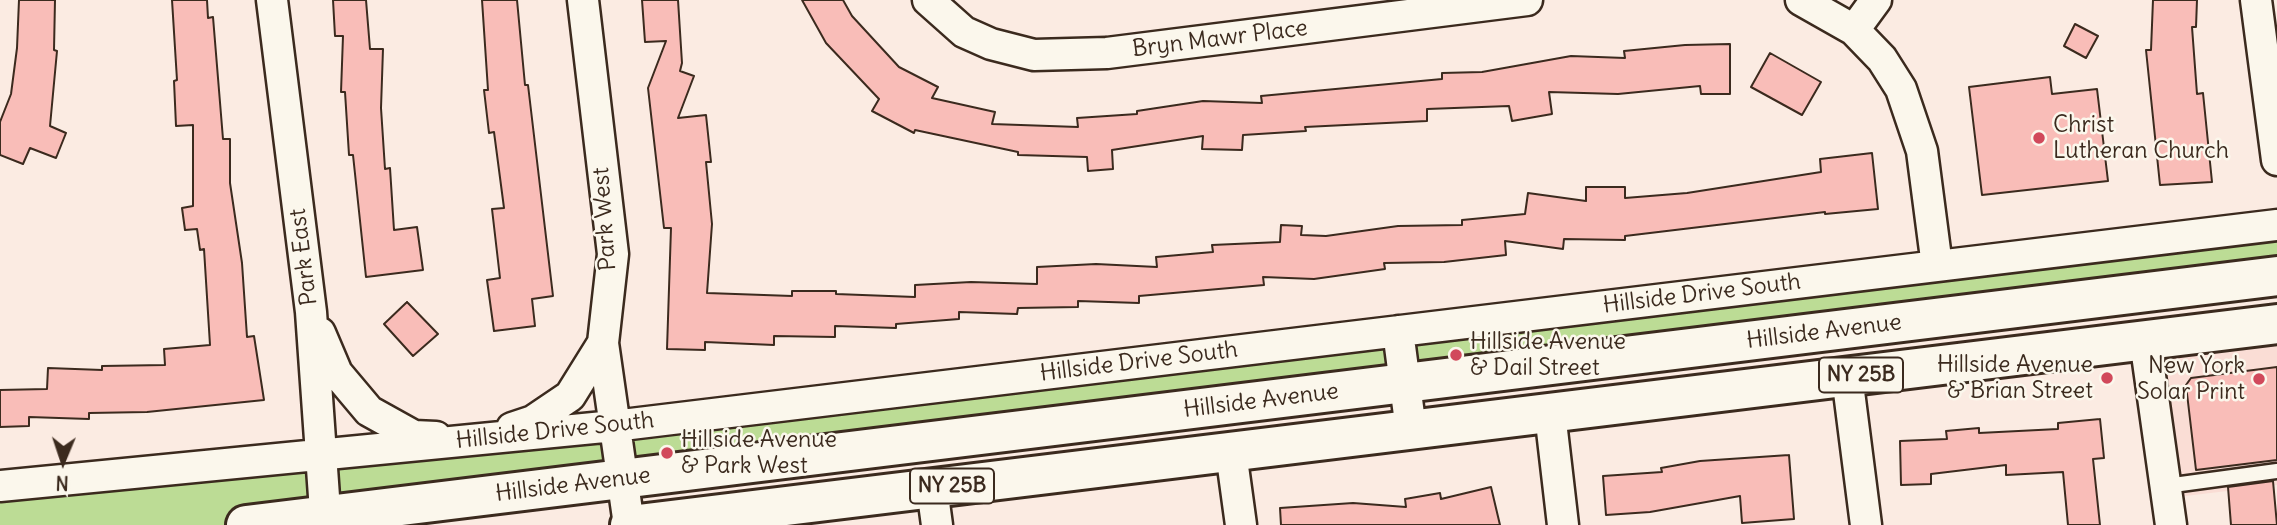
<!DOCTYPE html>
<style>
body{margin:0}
#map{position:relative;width:2277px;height:525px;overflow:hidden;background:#fbebe2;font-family:Delius,sans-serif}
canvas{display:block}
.north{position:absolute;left:28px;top:427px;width:70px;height:70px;-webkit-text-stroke:5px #fbf7ec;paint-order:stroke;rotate:182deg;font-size:19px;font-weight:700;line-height:28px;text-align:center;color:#3b2a1e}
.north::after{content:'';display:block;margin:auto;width:24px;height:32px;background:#3b2a1e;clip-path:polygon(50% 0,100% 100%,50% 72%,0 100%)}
</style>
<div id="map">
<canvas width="2277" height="525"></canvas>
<div class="north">N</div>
</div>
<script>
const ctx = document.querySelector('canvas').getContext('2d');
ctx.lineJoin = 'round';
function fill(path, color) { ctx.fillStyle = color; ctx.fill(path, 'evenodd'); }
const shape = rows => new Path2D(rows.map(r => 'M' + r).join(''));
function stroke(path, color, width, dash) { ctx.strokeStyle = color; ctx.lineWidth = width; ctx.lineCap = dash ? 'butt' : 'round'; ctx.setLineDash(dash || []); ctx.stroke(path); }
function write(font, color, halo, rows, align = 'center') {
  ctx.font = font + ' Delius,sans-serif'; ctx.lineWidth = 5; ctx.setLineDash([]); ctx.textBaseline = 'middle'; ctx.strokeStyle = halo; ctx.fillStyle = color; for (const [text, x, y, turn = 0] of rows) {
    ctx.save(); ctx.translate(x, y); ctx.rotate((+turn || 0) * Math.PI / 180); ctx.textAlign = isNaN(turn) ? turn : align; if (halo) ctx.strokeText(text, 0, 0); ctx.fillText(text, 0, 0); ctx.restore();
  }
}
const built = shape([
 [2277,324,2277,485,2169,498,2145,340]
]);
const green = shape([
 [2277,224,2277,276,246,525,0,525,0,486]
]);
const building = shape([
 [19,0,55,0,54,50,57,51,50,126,66,133,56,158,30,148,23,164,0,155,0,122,11,94,17,48,19,0],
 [172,0,207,0,208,18,213,17,223,139,230,139,230,183,242,263,247,337,254,336,264,400,147,412,89,413,89,419,29,417,29,426,0,427,0,390,47,389,48,368,102,370,102,366,165,365,164,349,210,345,204,249,200,250,197,229,185,230,182,208,193,206,193,125,176,126,174,81,177,80,172,0],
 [333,0,366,0,370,49,383,49,381,108,385,169,390,168,394,230,417,227,423,270,366,277,353,155,349,155,345,92,341,92,343,36,335,36,333,0],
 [482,0,517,0,525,85,528,85,553,296,532,299,535,326,494,331,487,280,500,278,492,209,504,208,494,132,489,133,484,90,488,90,482,0],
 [642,0,678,0,682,63,680,71,694,76,678,118,706,115,711,162,706,162,712,224,707,293,792,296,792,291,836,291,836,294,915,297,915,285,971,282,1037,284,1037,267,1096,264,1157,267,1156,257,1213,252,1212,245,1280,242,1281,225,1302,226,1301,235,1326,236,1398,226,1462,225,1462,220,1525,214,1528,193,1586,201,1586,187,1625,187,1625,198,1687,193,1821,172,1820,159,1872,153,1878,209,1825,214,1825,212,1625,236,1625,240,1564,239,1563,249,1505,241,1506,255,1444,262,1384,263,1385,269,1314,279,1263,277,1264,285,1139,296,1139,303,1078,301,1078,307,1018,308,1017,314,959,312,959,319,896,324,896,328,835,326,835,337,774,336,774,345,705,342,705,350,667,349,671,228,664,228,648,88,666,41,645,42,642,0],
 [802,0,843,0,852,16,899,67,938,87,932,98,995,112,992,124,1078,127,1077,118,1137,114,1137,111,1203,101,1262,103,1261,96,1442,79,1442,73,1482,72,1571,56,1625,58,1624,51,1685,45,1730,44,1730,94,1701,94,1700,86,1618,94,1549,92,1552,114,1512,121,1509,106,1427,109,1427,121,1305,127,1306,131,1243,135,1242,150,1202,149,1203,136,1112,150,1113,169,1088,171,1087,157,1018,155,1018,152,915,130,914,133,872,111,879,99,826,43,802,0],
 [2153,0,2197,0,2196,27,2192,27,2197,94,2203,93,2212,182,2160,185,2146,50,2151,50,2153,0],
 [2075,24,2098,36,2086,58,2064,46,2075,24],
 [1770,53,1821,82,1802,115,1751,87,1770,53],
 [2050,77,2052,94,2097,89,2108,181,1982,195,1969,87,2050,77],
 [407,302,438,334,413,356,384,324,407,302],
 [2277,367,2277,460,2196,470,2186,385,2191,378,2277,367],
 [2100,419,2104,458,2093,459,2100,525,2068,525,2063,472,2006,475,2006,465,1931,474,1931,484,1901,485,1900,441,1947,439,1946,431,1979,428,1979,433,2058,429,2058,423,2100,419],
 [1789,455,1794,519,1742,523,1740,496,1650,512,1606,515,1603,476,1662,472,1661,468,1700,461,1789,455],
 [2273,481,2277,525,2231,525,2228,487,2273,481],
 [1491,487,1500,525,1281,525,1280,508,1353,503,1406,507,1405,499,1440,493,1441,499,1491,487]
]);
const lane = shape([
 [2166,486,2277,471]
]);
const street = shape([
 [272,0,311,312,326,525],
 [583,0,613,254,603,343,629,525],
 [928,0,964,32,991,44,1034,55,1107,53,1527,0],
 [1801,0,1854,30,1882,59,1901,89,1922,151,1937,266],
 [2256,0,2277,160],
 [1854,30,1876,0],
 [1398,331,1411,430],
 [320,333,337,373,369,411,414,436,436,437],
 [2145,340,2171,525],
 [1847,376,1866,525],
 [1550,413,1563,525],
 [512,428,533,421,570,396,603,343],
 [1231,452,1241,525],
 [0,486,614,426,2277,225],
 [932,488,937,525]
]);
const primary = shape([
 [246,525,2277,276],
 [630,525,2277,324]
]);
const markers = [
 [2039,138,7,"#d1495b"],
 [1456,355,7,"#d1495b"],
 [2107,378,7,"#d1495b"],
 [2259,379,7,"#d1495b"],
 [667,453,7,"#d1495b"]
];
const shields = [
 [1861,375,84],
 [952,486,84]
];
const shieldNames = [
 ["NY 25B",1861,375],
 ["NY 25B",952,486]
];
const streetNames = [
 ["Bryn Mawr Place",1220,39,-7],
 ["Park West",605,219,-94],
 ["Park East",304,257,-97],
 ["Hillside Drive South",1702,294,-7],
 ["Hillside Avenue",1824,332,-7],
 ["Hillside Drive South",1139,362,-7],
 ["Hillside Avenue",1261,401,-7],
 ["Hillside Drive South",555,431,-6],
 ["Hillside Avenue",573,485,-7]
];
const poiNames = [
 ["Christ",2053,125],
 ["Lutheran Church",2053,151],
 ["Hillside Avenue",1470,342],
 ["& Dail Street",1470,368],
 ["Hillside Avenue",2093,365,"right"],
 ["& Brian Street",2093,391,"right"],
 ["New York",2245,366,"right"],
 ["Solar Print",2245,392,"right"],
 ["Hillside Avenue",681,440],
 ["& Park West",681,466]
];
fill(built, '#faddd5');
fill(green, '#bcdc95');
fill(building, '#f9bdb8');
stroke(building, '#3b2a1e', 2);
stroke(lane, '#3b2a1e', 19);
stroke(street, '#3b2a1e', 35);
stroke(primary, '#3b2a1e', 44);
stroke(lane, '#fbf7ec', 14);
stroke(street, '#fbf7ec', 30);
stroke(primary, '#fbf7ec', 38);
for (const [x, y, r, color] of markers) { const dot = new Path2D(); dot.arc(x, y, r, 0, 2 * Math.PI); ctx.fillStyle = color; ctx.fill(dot); stroke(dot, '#fbf7ec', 2.5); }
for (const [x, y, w] of shields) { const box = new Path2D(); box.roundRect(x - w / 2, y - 17.5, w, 35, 5); ctx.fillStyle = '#fbf7ec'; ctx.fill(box); stroke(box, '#3b2a1e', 2); }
write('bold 21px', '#3b2a1e', null, shieldNames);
write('23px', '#3b2a1e', '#fbf7ec', streetNames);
write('23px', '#3b2a1e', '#fbf7ec', poiNames, 'left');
</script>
